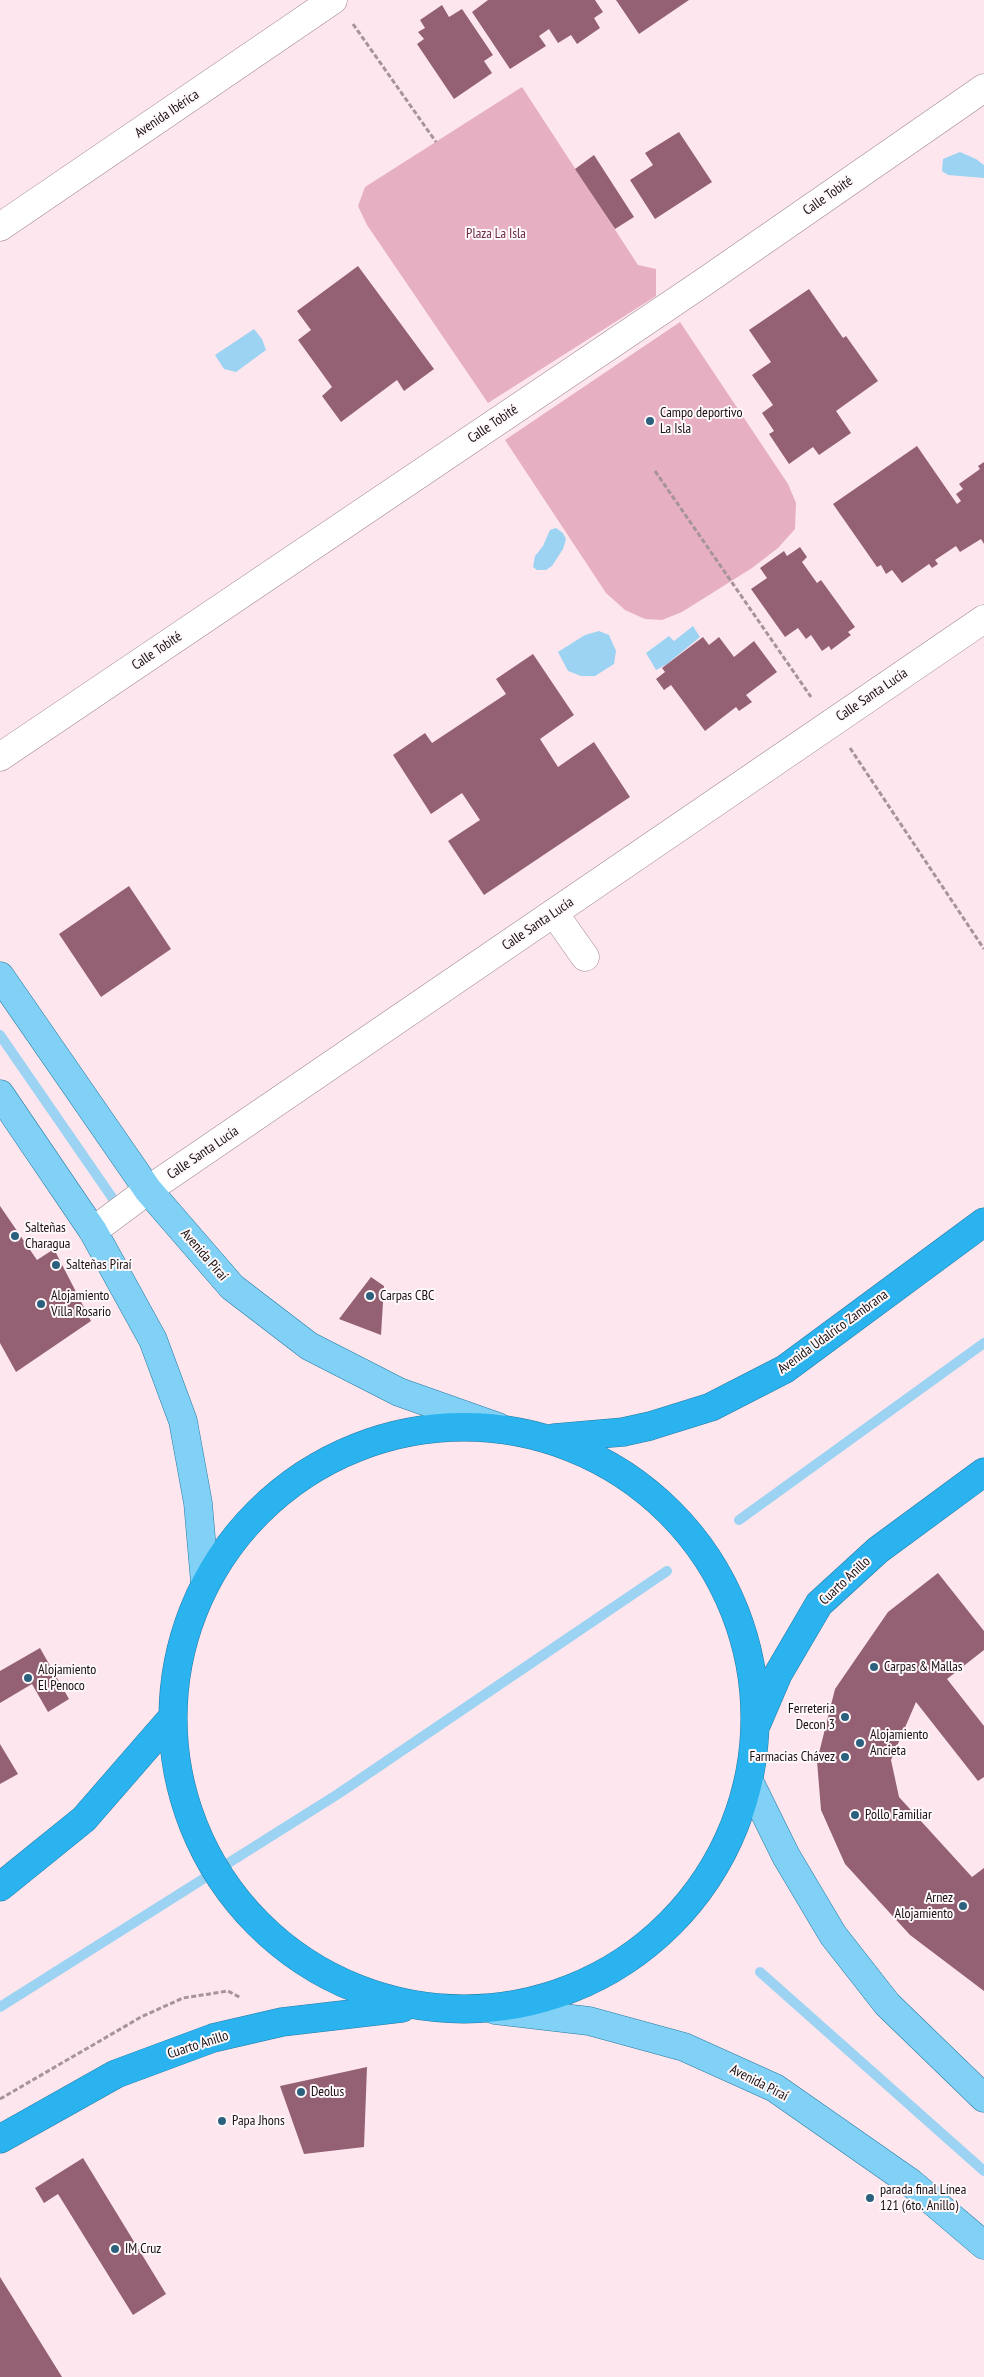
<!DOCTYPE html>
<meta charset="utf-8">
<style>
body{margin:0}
canvas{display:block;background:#fde6ed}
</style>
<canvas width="984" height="2377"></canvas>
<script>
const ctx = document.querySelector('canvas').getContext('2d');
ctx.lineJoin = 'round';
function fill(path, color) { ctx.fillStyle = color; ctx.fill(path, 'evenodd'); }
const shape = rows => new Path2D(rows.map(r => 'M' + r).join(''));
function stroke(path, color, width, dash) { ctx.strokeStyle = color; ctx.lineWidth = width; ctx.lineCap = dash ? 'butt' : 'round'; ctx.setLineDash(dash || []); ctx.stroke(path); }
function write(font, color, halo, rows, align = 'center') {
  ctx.font = font + ' "PT Sans Narrow",sans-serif'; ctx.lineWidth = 4; ctx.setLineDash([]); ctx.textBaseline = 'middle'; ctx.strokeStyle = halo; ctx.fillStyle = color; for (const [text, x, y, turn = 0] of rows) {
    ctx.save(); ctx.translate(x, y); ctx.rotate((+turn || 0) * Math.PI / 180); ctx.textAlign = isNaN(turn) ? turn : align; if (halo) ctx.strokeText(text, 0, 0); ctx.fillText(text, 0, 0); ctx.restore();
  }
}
const green = shape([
 [522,87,638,265,656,269,656,296,488,403,367,225,358,206,365,187],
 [680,322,788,484,796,503,795,529,778,548,752,568,682,612,662,620,645,619,625,610,606,593,505,440]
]);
const water = shape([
 [960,152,976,159,984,165,984,178,948,175,942,171,943,159],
 [254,329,262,339,266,350,236,372,224,369,215,355],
 [556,528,563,533,566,539,563,549,552,566,546,570,537,570,533,567,535,556,543,546,550,530],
 [693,626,700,637,667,664,656,670,646,653,669,636,674,641],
 [599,631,609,635,616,651,614,664,595,676,581,676,568,671,558,652,585,635]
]);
const stream = shape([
 [0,1035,120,1209],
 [739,1520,984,1343],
 [760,1972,984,2171],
 [0,2007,338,1794,667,1571]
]);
const building = shape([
 [488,0,595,0,603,12,594,18,600,28,577,44,571,35,558,43,549,29,539,36,546,46,510,69,472,12],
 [616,0,689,0,639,34],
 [442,5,449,17,462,9,493,55,484,61,492,73,454,99,417,44,424,39,418,32,425,28,420,20],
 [679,132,712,182,655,219,630,180,653,165,645,153],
 [594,155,634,217,615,229,575,169],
 [358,266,434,369,404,391,397,380,341,422,322,396,332,387,298,340,311,330,297,311],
 [809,289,843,338,846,336,878,381,836,411,851,433,819,455,813,447,789,464,769,434,774,431,762,413,773,405,752,375,771,362,749,330],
 [917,446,957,504,961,501,956,494,963,489,959,484,980,469,978,466,984,462,984,544,981,539,960,552,956,546,935,560,938,564,932,568,929,564,902,583,892,570,886,574,881,565,877,567,833,504],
 [800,547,807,557,802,562,817,583,821,580,855,627,848,632,851,635,831,650,829,646,822,651,811,635,806,639,798,628,785,637,751,589,767,578,760,568,784,551,787,556],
 [703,637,709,645,719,637,734,657,754,641,777,672,746,695,752,702,739,711,736,707,705,731,671,685,664,690,656,679,665,672,662,668],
 [533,654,574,715,540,739,558,767,594,742,630,797,484,895,448,841,480,820,462,793,431,814,393,755,425,733,432,743,506,694,496,679],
 [129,886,171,949,101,997,59,934],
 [0,1206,37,1260,54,1249,91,1321,16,1372,0,1343],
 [371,1277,384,1286,381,1335,339,1319],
 [938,1573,984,1631,984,1650,947,1679,984,1726,984,1777,978,1781,916,1702,891,1760,899,1797,972,1877,984,1868,984,1991,910,1935,845,1864,821,1810,817,1761,835,1689,888,1612],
 [40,1648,69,1699,48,1712,32,1684,0,1703,0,1671],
 [0,1744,18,1774,0,1784],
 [367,2067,364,2147,304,2154,280,2086],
 [83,2158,166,2294,133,2315,58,2194,44,2203,35,2188],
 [0,2277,62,2377,0,2377]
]);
const path = shape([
 [353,24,436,142],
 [655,471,811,697],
 [850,748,984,949],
 [0,2099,141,2017,183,1998,228,1991,241,1998]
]);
const minor = shape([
 [0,227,333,0],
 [0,757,704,282,984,88],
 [554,913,585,957],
 [93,1231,148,1190,984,619]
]);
const major = shape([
 [0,976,148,1190,232,1287,309,1346,399,1392,498,1427],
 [0,1094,93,1231,153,1340,183,1421,198,1503,205,1583],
 [749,1781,786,1856,833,1935,887,2004,984,2098],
 [495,2010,589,2021,684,2047,775,2088,911,2183,984,2245]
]);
const highway = shape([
 '173 1718a291 291 0 1 1 582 0a291 291 0 1 1-582 0Z',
 [554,1438,623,1432,650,1426,711,1407,785,1369,984,1222],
 [757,1723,778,1674,819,1604,878,1550,984,1472],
 [0,1887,84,1819,171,1719],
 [0,2139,116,2074,213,2038,282,2022,402,2008]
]);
const markers = [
 [650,421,5,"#2c617d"],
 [15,1236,5,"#2c617d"],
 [56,1265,5,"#2c617d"],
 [370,1296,5,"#2c617d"],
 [41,1304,5,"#2c617d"],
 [874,1667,5,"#2c617d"],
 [28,1678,5,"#2c617d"],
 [845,1717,5,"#2c617d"],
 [860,1743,5,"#2c617d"],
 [845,1757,5,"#2c617d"],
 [855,1815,5,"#2c617d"],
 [963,1906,5,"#2c617d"],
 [301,2092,5,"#2c617d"],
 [222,2121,5,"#2c617d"],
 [870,2198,5,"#2c617d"],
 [115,2249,5,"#2c617d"]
];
const streetNames = [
 ["Avenida Ibérica",167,114,-34],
 ["Calle Tobité",828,196,-35],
 ["Calle Tobité",493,424,-34],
 ["Calle Tobité",157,651,-34],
 ["Calle Santa Lucía",872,695,-34],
 ["Calle Santa Lucía",538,924,-34],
 ["Calle Santa Lucía",203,1153,-34],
 ["Avenida Piraí",204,1255,49],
 ["Avenida Udalrico Zambrana",833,1332,-36],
 ["Cuarto Anillo",845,1581,-43],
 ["Cuarto Anillo",198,2045,-18],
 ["Avenida Piraí",759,2083,27]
];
const parkNames = [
 ["Plaza La Isla",496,234]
];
const poiNames = [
 ["Campo deportivo",660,413],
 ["La Isla",660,429],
 ["Salteñas",25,1228],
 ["Charagua",25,1244],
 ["Salteñas Piraí",66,1265],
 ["Alojamiento",51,1296],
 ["Villa Rosario",51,1312],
 ["Carpas CBC",380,1296],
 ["Carpas & Mallas",884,1667],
 ["Alojamiento",38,1670],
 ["El Penoco",38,1686],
 ["Ferreteria",835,1709,"right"],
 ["Decon 3",835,1725,"right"],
 ["Alojamiento",870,1735],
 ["Ancieta",870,1751],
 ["Farmacias Chávez",835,1757,"right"],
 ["Pollo Familiar",865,1815],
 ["Arnez",953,1898,"right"],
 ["Alojamiento",953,1914,"right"],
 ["Deolus",311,2092],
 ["Papa Jhons",232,2121],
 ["parada final Línea",880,2190],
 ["121 (6to. Anillo)",880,2206],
 ["IM Cruz",125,2249]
];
fill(green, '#e7afc2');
fill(water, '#9dd3f2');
stroke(stream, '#9dd3f2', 10);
fill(building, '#946174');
stroke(minor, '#a18790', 29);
stroke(major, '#257aa2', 29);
stroke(highway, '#257aa2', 29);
stroke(path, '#a6949a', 3, [5, 2.5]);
stroke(minor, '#fff', 28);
stroke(major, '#80d1f5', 28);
stroke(highway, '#2bb3ef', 28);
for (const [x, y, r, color] of markers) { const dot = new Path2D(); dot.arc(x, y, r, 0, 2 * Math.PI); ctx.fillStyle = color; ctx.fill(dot); stroke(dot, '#fef8fa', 2); }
write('14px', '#191013', '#fef8fa', streetNames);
write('14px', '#6e2b48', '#fef8fa', parkNames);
write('14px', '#191013', '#fef8fa', poiNames, 'left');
</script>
